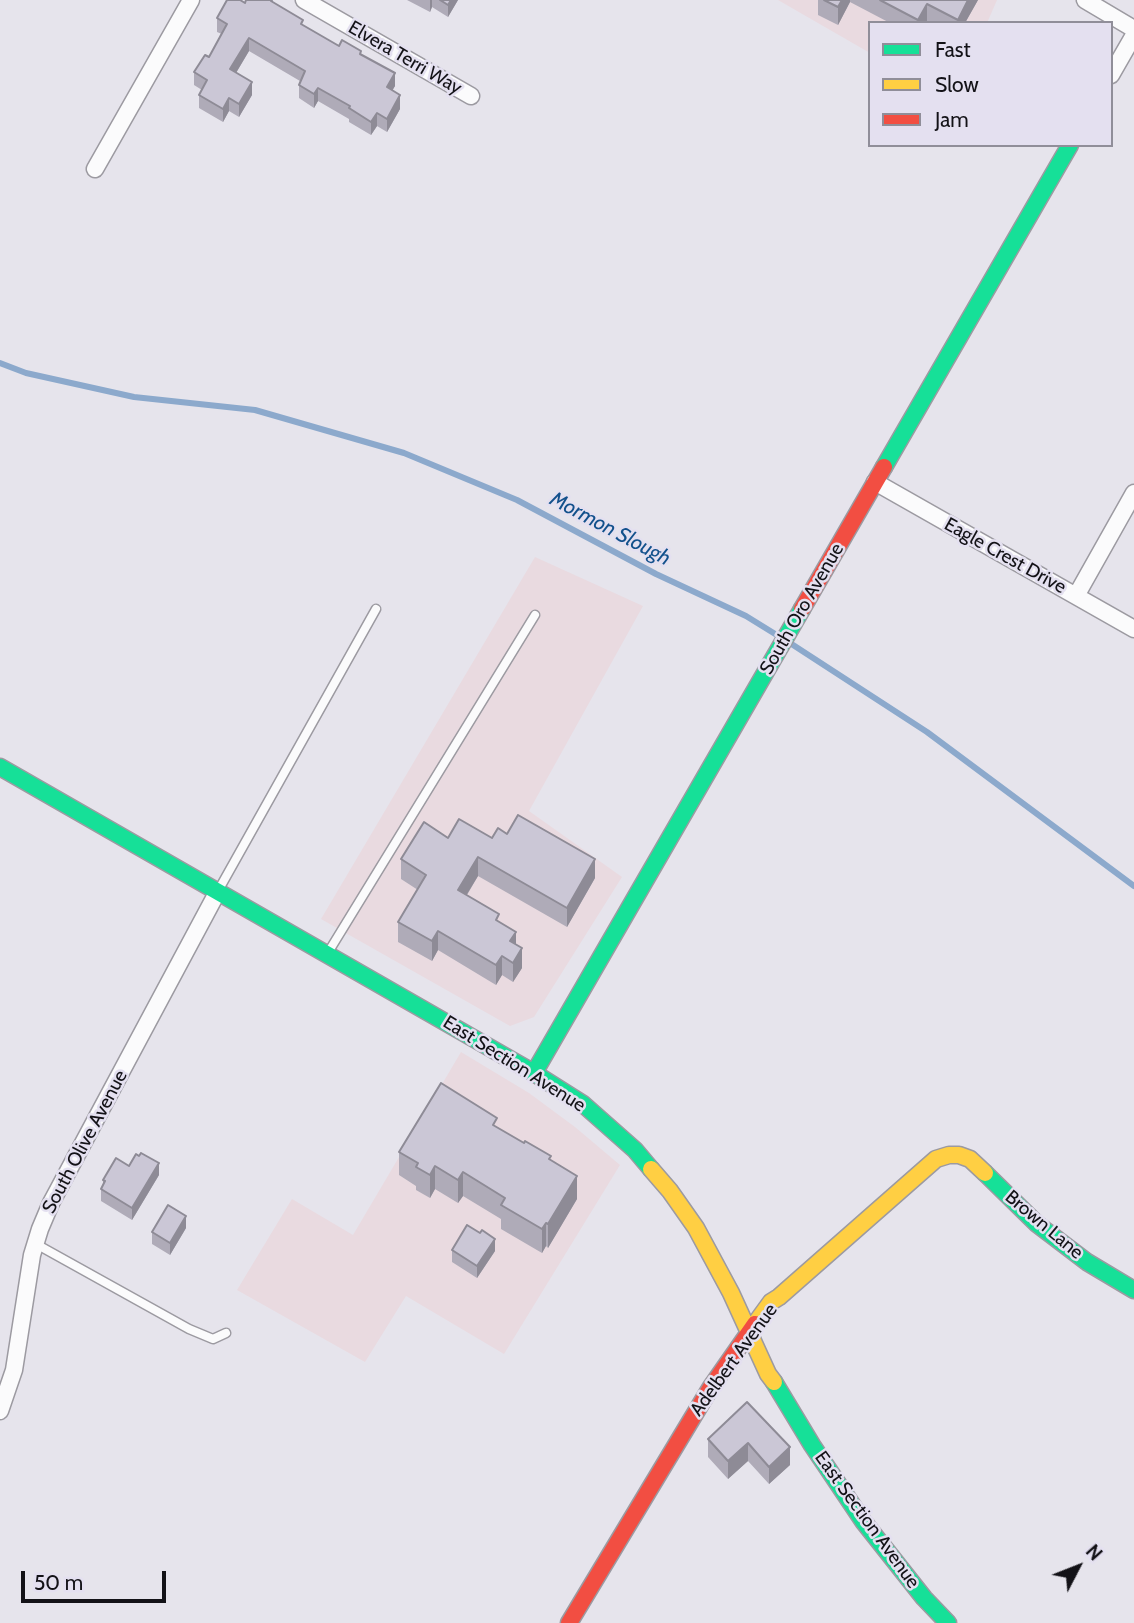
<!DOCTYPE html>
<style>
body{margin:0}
#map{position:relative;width:1134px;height:1623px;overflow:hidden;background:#e6e4ec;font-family:Cabin,sans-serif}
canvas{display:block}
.legend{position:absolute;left:868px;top:21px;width:245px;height:126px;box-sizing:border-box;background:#e4e0f0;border:2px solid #908e99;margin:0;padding:9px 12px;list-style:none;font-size:21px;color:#131217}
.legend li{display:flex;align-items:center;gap:14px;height:35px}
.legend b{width:35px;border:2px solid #908e99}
.north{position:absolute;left:1043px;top:1532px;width:70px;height:70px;-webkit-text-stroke:5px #e4e0f0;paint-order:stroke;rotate:48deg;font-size:19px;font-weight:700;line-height:28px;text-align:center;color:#131217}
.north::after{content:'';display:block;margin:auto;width:24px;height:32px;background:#131217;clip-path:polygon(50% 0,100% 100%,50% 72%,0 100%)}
.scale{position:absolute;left:21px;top:1571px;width:145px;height:32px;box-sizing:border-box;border:4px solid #131217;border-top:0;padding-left:9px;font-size:21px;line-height:24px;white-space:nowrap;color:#131217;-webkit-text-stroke:5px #e4e0f0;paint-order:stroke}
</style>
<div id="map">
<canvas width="1134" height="1623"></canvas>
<ul class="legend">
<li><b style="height:9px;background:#16e098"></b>Fast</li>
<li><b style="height:9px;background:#ffcf43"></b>Slow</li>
<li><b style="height:9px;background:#f24e42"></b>Jam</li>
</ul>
<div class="north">N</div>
<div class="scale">50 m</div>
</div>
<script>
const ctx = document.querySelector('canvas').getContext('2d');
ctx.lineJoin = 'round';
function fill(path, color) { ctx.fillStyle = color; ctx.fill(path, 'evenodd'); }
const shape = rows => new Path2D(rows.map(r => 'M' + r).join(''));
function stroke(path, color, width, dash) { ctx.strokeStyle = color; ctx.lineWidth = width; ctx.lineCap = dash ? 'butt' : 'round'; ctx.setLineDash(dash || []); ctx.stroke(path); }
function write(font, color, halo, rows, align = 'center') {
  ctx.font = font + ' Cabin,sans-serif'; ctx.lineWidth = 5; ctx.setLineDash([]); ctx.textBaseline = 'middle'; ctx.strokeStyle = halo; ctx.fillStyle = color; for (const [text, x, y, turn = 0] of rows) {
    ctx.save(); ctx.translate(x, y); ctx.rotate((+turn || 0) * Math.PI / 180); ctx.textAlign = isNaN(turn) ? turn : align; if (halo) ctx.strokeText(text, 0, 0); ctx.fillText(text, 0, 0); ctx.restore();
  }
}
const commercial = shape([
 [778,0,997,0,987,23,870,23,870,53],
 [535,557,643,606,529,811,622,877,534,1017,510,1026,321,919],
 [461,1052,529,1093,575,1127,620,1165,504,1354,406,1296,365,1362,237,1290,292,1199,353,1235]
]);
const stream = shape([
 [0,363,26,373,134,397,255,410,404,453,517,500,656,574,746,616,780,637],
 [790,643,927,732,1134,886]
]);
const lane = shape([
 [218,891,376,609],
 [329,951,535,615],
 [36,1244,189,1329,213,1339,226,1333]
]);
const street = shape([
 [304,0,471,96],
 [1085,0,1134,29],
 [1111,75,1134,35],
 [95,169,191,0],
 [875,482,1134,629],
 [1076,596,1134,493],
 [0,1411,14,1370,32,1255,40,1229,51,1203,218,891]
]);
const fast = shape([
 [884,467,1070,145],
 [0,767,534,1073,583,1104,635,1150,651,1169],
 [534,1073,802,609],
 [985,1173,1037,1224,1087,1262,1134,1290],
 [774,1382,812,1445,863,1521,924,1598,948,1623]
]);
const slow = shape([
 [651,1169,670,1191,696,1228,731,1293,768,1374,774,1382],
 [755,1324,771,1302,779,1297,936,1159,949,1155,959,1155,970,1159,985,1173]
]);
const jam = shape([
 [802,609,884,467],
 [569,1623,711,1387,755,1324]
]);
const wall = shape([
 [407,0,458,0,448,17,432,7,430,12],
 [818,0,978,0,965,23,930,23,927,21,927,23,890,23,850,2,838,25,818,15],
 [272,2,303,25,339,46,361,55,395,86,392,90,400,109,387,132,377,126,371,135,349,122,349,119,318,101,314,108,299,98,299,85,300,81,249,51,236,73,252,95,239,117,229,111,223,122,199,108,199,95,202,90,194,85,194,72,209,57,222,34,217,32,217,18,245,3],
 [507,834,595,878,567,927,478,876,467,895,499,922,516,945,522,968,513,982,502,975,496,985,438,950,432,961,398,942,398,922,418,890,401,879,401,859,448,838,492,838],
 [497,1128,551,1160,577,1199,548,1248,546,1246,542,1253,501,1229,501,1219,463,1196,458,1203,435,1189,430,1198,416,1190,416,1186,399,1175,399,1152],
 [129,1166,159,1175,132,1220,101,1201,101,1189,103,1185,103,1180],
 [186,1228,170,1255,152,1244,152,1232],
 [452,1250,495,1251,477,1278,452,1262],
 [747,1402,790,1465,769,1484,748,1461,728,1479,708,1457,708,1439]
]);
const shadedWall = shape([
 [430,0,432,0,432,7,430,12],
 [451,0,458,0,448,17,448,5],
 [842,0,850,0,850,2,838,25,838,7],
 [968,0,978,0,965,23,958,23,958,20],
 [927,4,927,23,918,23,918,20],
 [249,38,249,51,230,83,230,69],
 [395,73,395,86,387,100,387,87],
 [252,82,252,95,239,117,239,104],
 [318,88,318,101,314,108,314,94],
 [400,95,400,109,387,132,387,119],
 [229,98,229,111,223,122,223,109],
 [377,113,377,126,371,135,371,122],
 [478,857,478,876,458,909,458,890],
 [595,859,595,878,567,927,567,908],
 [438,931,438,950,432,961,432,941],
 [516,932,516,951,510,941],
 [522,948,522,968,513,982,513,963],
 [502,956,502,975,496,985,496,965],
 [159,1163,159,1175,132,1220,132,1208],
 [435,1166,435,1189,430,1198,430,1175],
 [463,1172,463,1196,458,1203,458,1180],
 [577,1176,577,1199,548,1248,548,1224],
 [186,1216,186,1228,170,1255,170,1243],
 [546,1223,546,1246,542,1253,542,1229],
 [495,1239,495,1251,477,1278,477,1266],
 [748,1443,748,1461,728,1479,728,1461],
 [790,1447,790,1465,769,1484,769,1467]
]);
const building = shape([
 [227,0,240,0,245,3,246,0,272,0,271,1,303,20,301,24,339,46,342,40,361,51,360,54,395,73,387,87,400,95,387,119,377,113,371,122,349,108,350,106,318,88,314,94,299,85,305,71,249,38,230,69,252,82,239,104,229,98,223,109,199,95,207,80,194,72,205,55,209,57,227,24,217,18,227,0],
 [440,0,451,0,448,5,440,0],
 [824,0,842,0,838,7,824,0],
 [880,0,968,0,958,20,927,4,918,20,880,0],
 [518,815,595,859,567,908,478,857,458,890,499,914,496,920,516,932,510,941,522,948,513,963,502,956,496,965,438,931,432,941,398,922,426,875,401,859,424,822,448,838,459,819,492,838,498,828,507,834,518,815],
 [441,1083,497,1118,493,1125,524,1143,525,1141,551,1156,549,1159,577,1176,548,1224,546,1223,542,1229,501,1205,505,1198,463,1172,458,1180,435,1166,430,1175,416,1167,418,1163,399,1152,441,1083],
 [141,1153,159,1163,132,1208,101,1189,105,1181,103,1180,116,1158,129,1166,136,1154,139,1156,141,1153],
 [168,1205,186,1216,170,1243,152,1232,168,1205],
 [467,1225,480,1233,482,1230,495,1239,477,1266,452,1250,467,1225],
 [747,1402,790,1447,769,1467,748,1443,728,1461,708,1439,747,1402]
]);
const streetNames = [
 ["Elvera Terri Way",405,58,30],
 ["Eagle Crest Drive",1005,556,29],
 ["South Oro Avenue",802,609,-60],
 ["East Section Avenue",514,1064,32],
 ["South Olive Avenue",85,1142,-62],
 ["Brown Lane",1044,1225,40],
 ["Adelbert Avenue",734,1360,-54],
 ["East Section Avenue",867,1520,54]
];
const waterNames = [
 ["Mormon Slough",610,529,28]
];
fill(commercial, '#e9dae0');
stroke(stream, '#8ca9cc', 6);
stroke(lane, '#9c9aa1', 11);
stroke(street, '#9c9aa1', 19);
stroke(fast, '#9c9aa1', 19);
stroke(slow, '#9c9aa1', 19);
stroke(jam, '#9c9aa1', 19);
stroke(lane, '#fbfbfc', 8);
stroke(street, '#fbfbfc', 16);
stroke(fast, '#16e098', 16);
stroke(slow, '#ffcf43', 16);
stroke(jam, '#f24e42', 16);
fill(wall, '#afabb8');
fill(shadedWall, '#8e8b96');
fill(building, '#cbc7d6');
stroke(building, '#8e8b96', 2);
write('19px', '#131217', '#e4e0f0', streetNames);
write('italic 21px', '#13518c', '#e4e0f0', waterNames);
</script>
